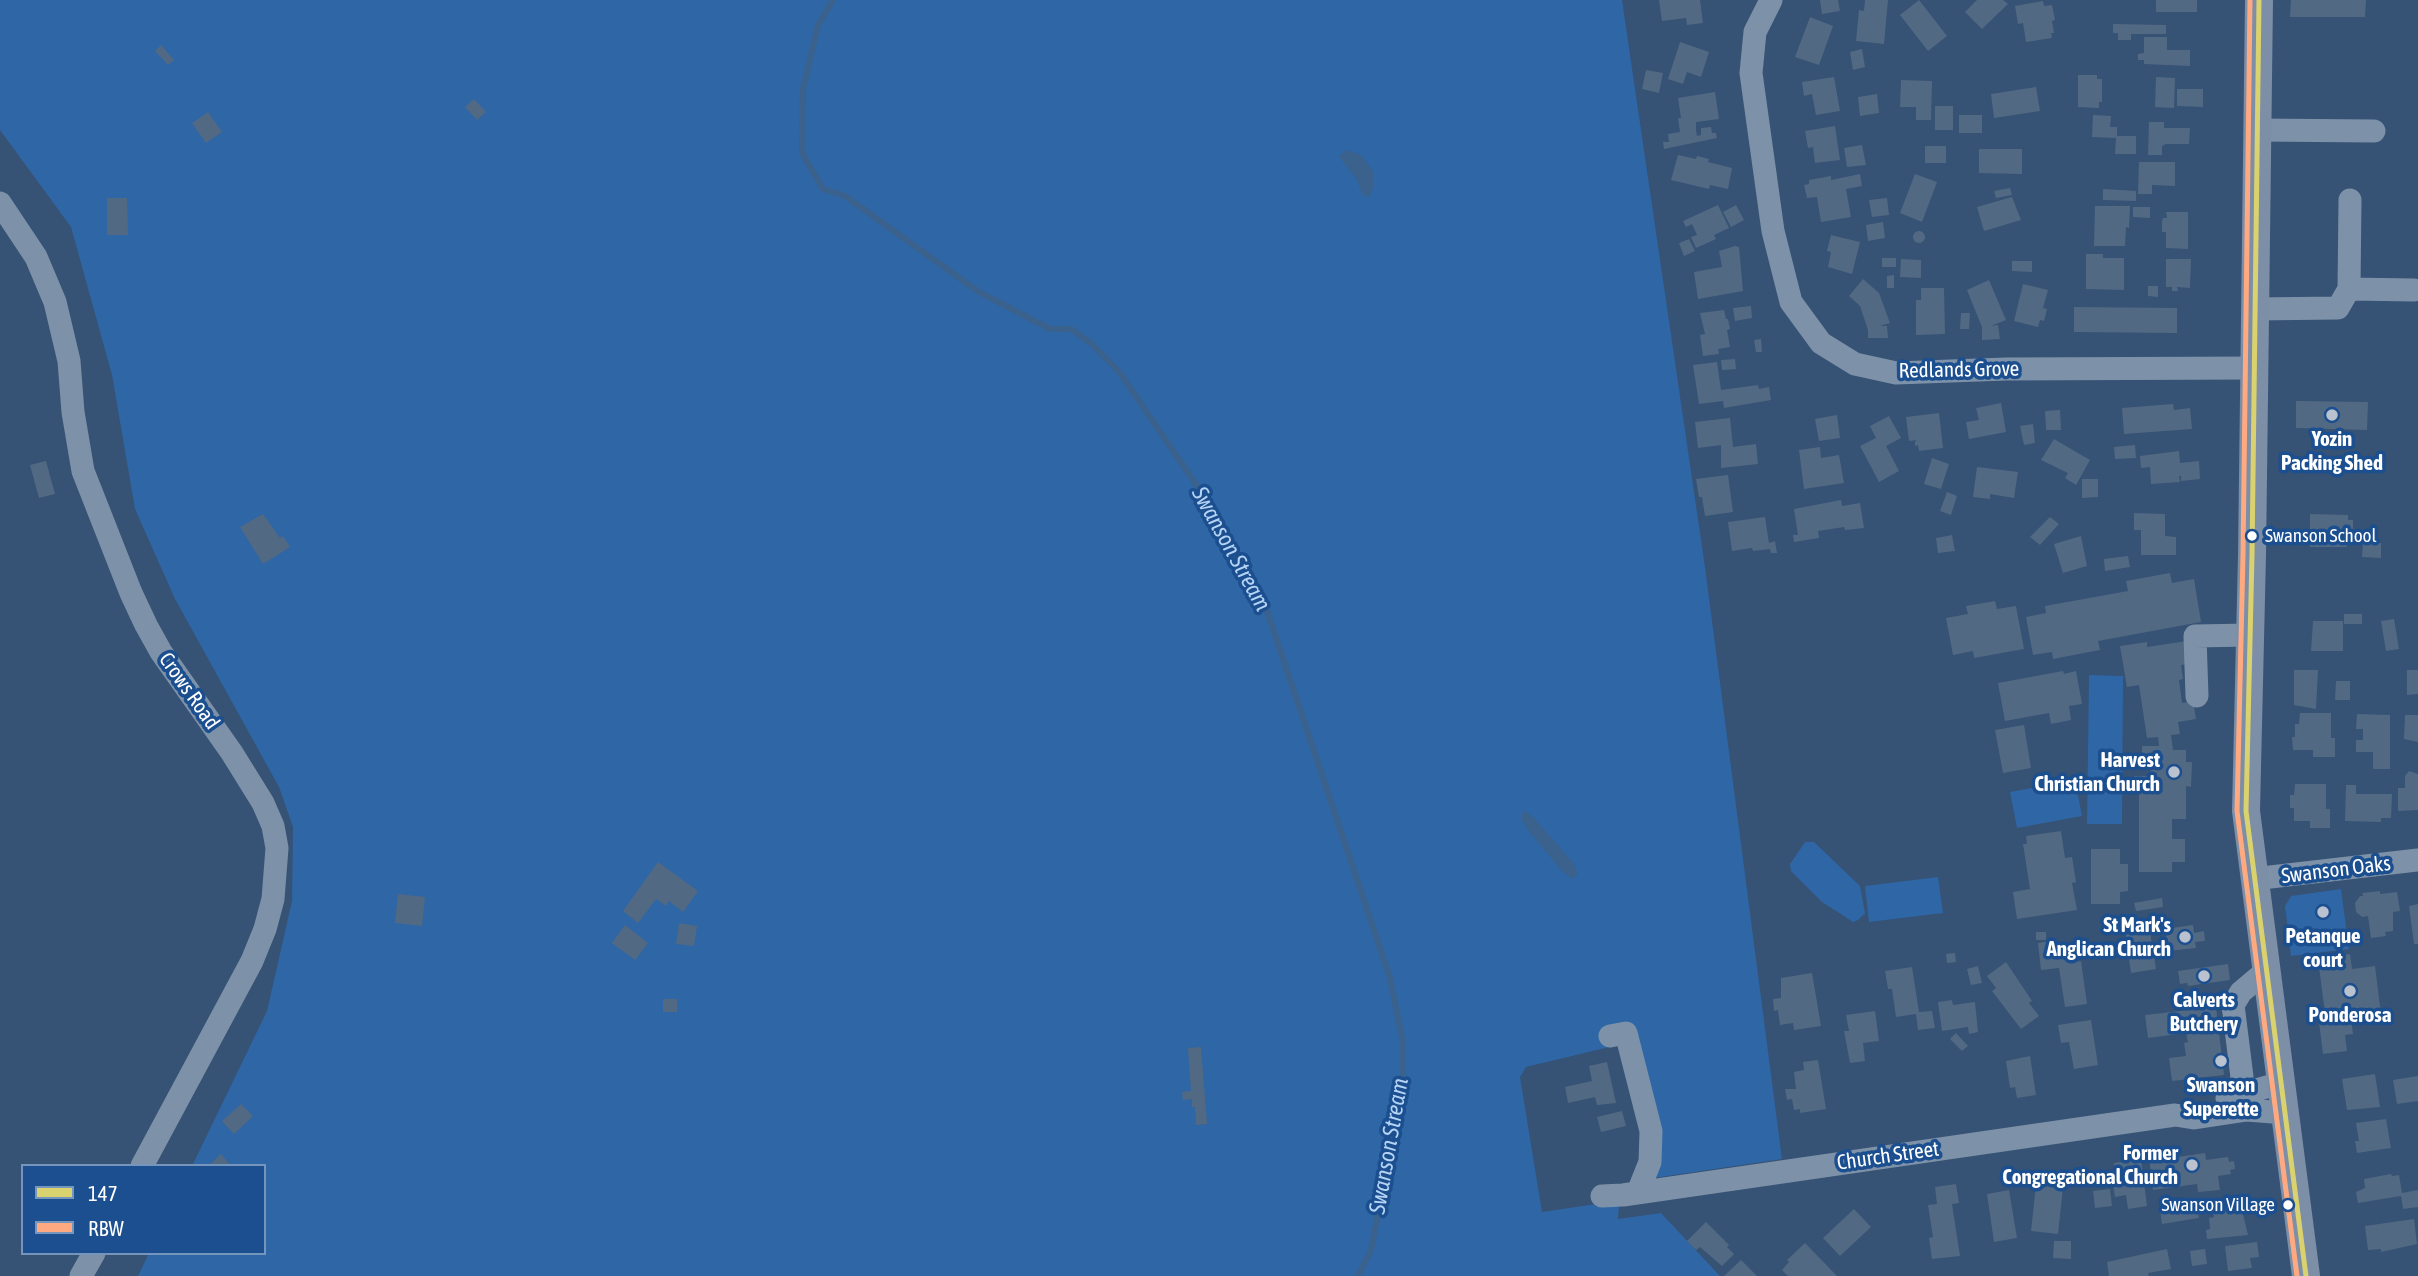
<!DOCTYPE html>
<style>
body{margin:0}
#map{position:relative;width:2418px;height:1276px;overflow:hidden;background:#365274;font-family:"Asap Condensed",sans-serif}
canvas{display:block}
.legend{position:absolute;left:21px;top:1164px;width:245px;height:91px;box-sizing:border-box;background:#1b4f8f;border:2px solid #7695bc;margin:0;padding:9px 12px;list-style:none;font-size:21px;color:#fff}
.legend li{display:flex;align-items:center;gap:14px;height:35px}
.legend b{width:35px;border:2px solid #7695bc}
</style>
<div id="map">
<canvas width="2418" height="1276"></canvas>
<ul class="legend">
<li><b style="height:9px;background:#dad26e"></b>147</li>
<li><b style="height:9px;background:#ffa980"></b>RBW</li>
</ul>
</div>
<script>
const ctx = document.querySelector('canvas').getContext('2d');
ctx.lineJoin = 'round';
function fill(path, color) { ctx.fillStyle = color; ctx.fill(path, 'evenodd'); }
const shape = rows => new Path2D(rows.map(r => 'M' + r).join(''));
function stroke(path, color, width, dash) { ctx.strokeStyle = color; ctx.lineWidth = width; ctx.lineCap = dash ? 'butt' : 'round'; ctx.setLineDash(dash || []); ctx.stroke(path); }
function write(font, color, halo, rows, align = 'center') {
  ctx.font = font + ' "Asap Condensed",sans-serif'; ctx.lineWidth = 7; ctx.setLineDash([]); ctx.textBaseline = 'middle'; ctx.strokeStyle = halo; ctx.fillStyle = color; for (const [text, x, y, turn = 0] of rows) {
    ctx.save(); ctx.translate(x, y); ctx.rotate((+turn || 0) * Math.PI / 180); ctx.textAlign = isNaN(turn) ? turn : align; if (halo) ctx.strokeText(text, 0, 0); ctx.fillText(text, 0, 0); ctx.restore();
  }
}
const green = shape([
 [0,0,1622,0,1705,567,1782,1159,1640,1180,1649,1156,1622,1044,1526,1067,1520,1077,1542,1212,1596,1204,1619,1204,1618,1219,1661,1213,1720,1276,138,1276,149,1253,264,1253,264,1166,192,1166,267,1011,292,901,293,827,279,787,175,599,135,509,112,375,71,227,0,130],
 [2089,675,2123,676,2122,824,2087,824],
 [2075,780,2082,816,2017,828,2010,792],
 [1805,842,1814,842,1860,886,1865,913,1858,920,1853,922,1822,902,1791,871,1790,864],
 [1938,877,1943,913,1869,922,1865,886],
 [2341,889,2349,949,2291,956,2285,906,2291,896]
]);
const water = shape([
 [1347,150,1361,155,1373,171,1373,188,1369,197,1366,197,1362,193,1357,180,1341,159,1339,156],
 [1525,811,1534,818,1574,864,1578,873,1573,879,1562,871,1528,830,1522,820,1522,813]
]);
const stream = shape([
 [833,0,818,25,803,89,802,153,823,189,845,196,979,292,1050,329,1071,329,1092,344,1120,373,1204,496,1267,611,1390,978,1403,1043,1403,1086,1371,1250,1358,1276]
]);
const building = shape([
 [1659,0,1700,0,1703,23,1687,25,1686,18,1662,21],
 [1820,0,1838,0,1840,11,1822,14],
 [1865,0,1888,0,1884,44,1856,41,1859,10,1864,11],
 [1919,0,1947,36,1928,51,1900,15],
 [1977,0,2003,0,2008,4,1982,29,1965,12],
 [2156,0,2197,0,2197,12,2156,12],
 [2291,0,2366,0,2365,17,2290,17],
 [2043,1,2044,6,2052,5,2055,20,2052,21,2054,33,2051,33,2052,38,2026,42,2023,23,2018,24,2015,6],
 [1810,17,1833,26,1819,65,1795,57],
 [2113,24,2166,25,2166,34,2131,34,2131,40,2118,40,2118,33,2113,33],
 [2144,37,2167,37,2167,50,2190,50,2190,66,2144,64,2144,60,2138,60,2138,54,2144,53],
 [1680,42,1709,52,1701,77,1687,72,1683,84,1668,79],
 [161,45,174,60,168,65,155,51],
 [1862,49,1865,67,1853,70,1850,52],
 [1646,70,1663,73,1659,93,1642,89],
 [2078,75,2097,75,2097,79,2102,79,2102,102,2099,102,2099,108,2078,107],
 [1834,77,1840,111,1816,115,1812,94,1804,96,1802,82],
 [2156,77,2175,78,2174,108,2155,107],
 [1901,80,1932,81,1931,120,1916,120,1916,107,1900,107],
 [2036,87,2040,111,1994,118,1991,94],
 [2177,89,2203,89,2203,107,2177,106],
 [1715,92,1719,119,1696,122,1696,130,1697,136,1701,135,1701,128,1711,127,1712,133,1716,133,1717,138,1664,149,1663,142,1669,142,1668,134,1680,132,1678,118,1681,118,1678,98],
 [1877,94,1879,113,1860,116,1858,97],
 [474,99,486,112,477,120,465,107],
 [1935,106,1953,106,1953,130,1935,130],
 [208,112,222,132,206,143,192,123],
 [1959,115,1982,115,1982,133,1959,133],
 [2093,115,2111,116,2110,127,2117,127,2117,136,2136,136,2136,154,2115,154,2116,138,2092,137],
 [2149,122,2164,122,2164,128,2190,128,2189,144,2166,144,2162,146,2162,155,2148,155],
 [1835,126,1840,160,1815,163,1813,147,1808,148,1805,131],
 [1862,145,1866,165,1847,167,1844,148],
 [1925,146,1946,146,1946,163,1925,163],
 [1979,149,2022,149,2022,174,1979,173],
 [1678,155,1696,159,1697,156,1709,159,1708,162,1732,168,1728,189,1710,185,1709,189,1671,180],
 [2139,162,2175,162,2175,186,2152,185,2152,194,2138,194],
 [1860,174,1862,186,1846,189,1851,217,1821,222,1817,197,1807,198,1804,185,1809,184,1809,180,1831,176,1831,180],
 [1915,174,1937,182,1922,222,1900,213],
 [2010,188,2012,195,1996,198,1994,191],
 [2103,189,2136,191,2136,201,2103,200],
 [2012,197,2021,220,1984,231,1977,207],
 [107,198,127,198,128,235,107,235],
 [1887,198,1889,215,1872,217,1869,200],
 [1718,205,1729,228,1714,235,1716,239,1696,248,1691,237,1697,235,1692,224,1686,227,1683,221],
 [1736,205,1744,220,1731,227,1723,212],
 [2095,206,2130,206,2129,228,2126,227,2125,246,2094,246],
 [2133,207,2150,207,2150,218,2133,217],
 [2166,212,2188,212,2188,249,2166,248,2166,232,2162,232,2162,222,2163,218,2167,218],
 [1883,222,1885,238,1868,241,1866,225],
 '1913 237a6 6 0 1 1 12 0a6 6 0 1 1-12 0Z',
 [1831,235,1860,242,1852,274,1828,267,1831,252,1827,251],
 [1689,239,1695,251,1684,256,1679,243],
 [1735,246,1739,247,1743,291,1698,299,1694,272,1722,267,1719,251],
 [2086,254,2103,254,2103,258,2124,258,2124,290,2086,289],
 [1882,258,1896,258,1896,267,1882,267],
 [1901,259,1921,260,1921,278,1900,277],
 [2166,259,2191,259,2190,288,2177,287,2178,291,2172,291,2172,287,2166,287],
 [2012,261,2032,261,2032,272,2012,271],
 [1894,275,1894,288,1887,288,1887,276],
 [1863,279,1879,293,1890,323,1880,326,1887,326,1888,338,1868,338,1868,330,1860,306,1849,296],
 [1989,280,2006,320,1991,326,1998,325,2000,339,1982,340,1982,327,1967,290],
 [2023,284,2048,290,2043,308,2047,309,2044,321,2040,320,2038,327,2014,321],
 [2148,286,2158,286,2158,297,2148,296],
 [1921,288,1944,288,1945,334,1916,335,1916,300,1921,300],
 [1751,306,1752,318,1735,321,1733,308],
 [2074,307,2177,308,2177,333,2074,332],
 [1724,310,1726,319,1728,319,1730,329,1727,330,1730,347,1718,349,1719,354,1703,356,1700,335,1705,334,1700,313],
 [1961,313,1970,313,1969,329,1960,329],
 [1761,339,1762,352,1756,352,1754,340],
 [1735,359,1736,369,1722,370,1721,360],
 [1717,362,1721,390,1758,385,1759,389,1769,387,1771,400,1724,408,1723,401,1699,404,1693,365],
 [2296,401,2368,402,2367,430,2296,428],
 [2001,403,2006,432,1969,439,1966,422,1979,420,1976,408],
 [2173,404,2174,410,2190,408,2192,429,2124,434,2122,408],
 [2060,410,2061,430,2046,430,2045,411],
 [1939,413,1943,448,1919,451,1918,445,1915,446,1915,441,1917,440,1909,441,1906,417],
 [1837,415,1840,438,1819,441,1815,419],
 [1889,416,1901,438,1886,446,1899,471,1879,482,1860,446,1876,438,1870,426],
 [1730,418,1733,447,1756,444,1758,464,1721,468,1721,445,1698,448,1695,422],
 [2033,424,2035,443,2024,445,2020,426],
 [2054,439,2090,460,2076,485,2065,478,2068,473,2041,460],
 [2135,445,2136,458,2115,459,2114,447],
 [1820,447,1821,458,1839,455,1844,483,1804,489,1799,450],
 [2179,451,2180,463,2199,461,2200,479,2181,481,2181,476,2179,476,2180,482,2151,484,2150,467,2141,468,2140,456],
 [1932,458,1949,464,1941,489,1924,484],
 [46,461,55,494,39,498,30,465],
 [1977,467,2018,472,2014,498,1990,494,1990,499,1973,497],
 [1728,475,1733,512,1705,516,1702,497,1699,497,1696,479],
 [2082,479,2098,479,2098,497,2082,498],
 [1947,492,1957,496,1951,515,1940,511],
 [1841,500,1842,506,1860,503,1864,528,1845,530,1844,527,1818,531,1819,538,1794,542,1793,535,1798,535,1794,509],
 [2134,513,2165,514,2165,536,2176,537,2176,555,2141,555,2141,530,2134,530],
 [263,514,280,538,283,536,290,547,263,564,240,527],
 [2310,514,2348,515,2348,520,2353,520,2353,542,2347,542,2347,547,2310,547],
 [1765,517,1769,543,1775,541,1777,553,1771,553,1770,549,1753,551,1752,548,1732,551,1728,522],
 [2050,517,2059,524,2040,545,2030,537],
 [1952,535,1955,551,1938,553,1936,538],
 [2081,536,2087,566,2063,573,2054,544],
 [2363,543,2381,543,2381,558,2362,557],
 [2128,556,2130,567,2105,571,2104,559],
 [2170,573,2172,583,2194,579,2201,622,2098,641,2100,650,2053,659,2052,652,2033,655,2026,617,2046,613,2045,606,2128,591,2126,581],
 [1995,601,1997,609,2016,606,2024,649,1974,658,1973,651,1953,655,1946,618,1968,614,1966,606],
 [2344,614,2362,614,2362,624,2344,624],
 [2394,619,2399,649,2386,651,2381,621],
 [2313,621,2343,621,2343,651,2311,651],
 [2187,641,2190,664,2181,665,2183,679,2179,680,2182,703,2193,701,2196,719,2178,722,2180,734,2171,735,2173,750,2186,750,2186,762,2192,762,2191,787,2186,786,2186,819,2172,819,2172,839,2185,839,2185,862,2172,862,2172,872,2139,872,2139,786,2134,786,2134,776,2150,776,2150,761,2142,761,2142,746,2159,746,2158,737,2147,738,2139,685,2127,687,2120,646,2147,642,2147,647],
 [2294,670,2318,670,2316,709,2294,705],
 [2407,670,2418,670,2418,694,2407,695],
 [2063,671,2064,674,2076,671,2082,704,2069,706,2071,720,2051,724,2049,713,2005,721,1998,683],
 [2336,681,2350,681,2350,700,2335,700],
 [2300,713,2331,713,2331,738,2335,738,2335,757,2313,757,2313,750,2293,750,2292,737,2295,737,2295,724,2299,724],
 [2357,714,2390,715,2390,769,2373,769,2373,752,2356,752,2356,740,2363,740,2363,729,2356,729],
 [2405,715,2418,715,2418,742,2404,739],
 [2024,725,2031,768,2003,773,1995,730],
 [2409,771,2418,774,2418,810,2398,811,2398,788,2405,788,2405,776],
 [2295,784,2326,784,2326,809,2330,809,2330,828,2310,828,2310,821,2294,821,2294,808,2290,808,2290,795,2294,795],
 [2346,785,2356,785,2356,794,2392,794,2391,818,2381,818,2381,822,2345,821],
 [2061,831,2065,858,2072,857,2076,882,2072,883,2077,910,2017,919,2013,892,2030,889,2023,844,2027,844,2026,836],
 [2091,849,2120,849,2120,864,2128,864,2128,891,2120,892,2120,904,2091,904],
 [658,862,698,891,683,912,669,901,666,906,656,899,638,923,623,911],
 [2380,891,2380,894,2397,892,2400,911,2393,912,2393,931,2385,932,2386,936,2371,938,2368,916,2362,917,2356,912,2355,903,2360,896,2363,896,2362,893],
 [398,894,425,897,422,926,395,923],
 [2162,898,2163,907,2136,911,2134,903],
 [2418,904,2418,944,2414,944,2409,906],
 [679,923,697,926,694,946,676,944],
 [625,925,648,943,635,960,612,943],
 [2193,925,2194,933,2204,931,2205,941,2195,942,2196,948,2168,951,2165,929],
 [2149,926,2156,969,2131,973,2125,930],
 [2036,932,2046,932,2046,940,2036,940],
 [2057,940,2059,958,2074,956,2075,962,2081,961,2087,1004,2065,1007,2059,968,2041,970,2038,943],
 [1955,953,1956,962,1947,963,1946,954],
 [2350,954,2352,969,2375,966,2381,1014,2351,1018,2353,1034,2345,1035,2347,1051,2323,1054,2319,1022,2326,1021,2318,959],
 [2006,962,2032,1001,2029,1003,2039,1016,2021,1029,1992,991,1996,988,1987,976],
 [2228,964,2230,980,2188,986,2187,983,2180,984,2178,971],
 [1978,966,1982,983,1971,985,1967,969],
 [1912,967,1919,1012,1932,1011,1935,1028,1918,1030,1916,1014,1896,1017,1892,989,1888,989,1885,971],
 [1812,973,1821,1026,1794,1030,1793,1023,1780,1025,1778,1010,1774,1011,1773,999,1781,998,1781,978],
 [663,999,677,999,677,1012,663,1012],
 [1952,1000,1953,1005,1975,1002,1978,1032,1969,1034,1968,1027,1942,1031,1938,1002],
 [2216,1007,2224,1075,2172,1081,2169,1058,2186,1056,2184,1043,2188,1042,2186,1033,2148,1038,2145,1015],
 [1875,1011,1879,1041,1863,1043,1865,1061,1850,1063,1844,1031,1849,1031,1846,1015],
 [2091,1020,2098,1065,2074,1069,2069,1042,2061,1043,2058,1025],
 [1956,1033,1968,1046,1962,1051,1950,1039],
 [1201,1047,1207,1124,1196,1125,1195,1107,1192,1107,1192,1099,1183,1100,1182,1092,1191,1091,1188,1048],
 [2030,1056,2036,1095,2017,1098,2015,1087,2010,1088,2006,1061],
 [1818,1060,1826,1109,1800,1113,1800,1109,1794,1110,1792,1099,1787,1100,1785,1089,1796,1089,1794,1072,1804,1070,1803,1062],
 [1607,1062,1616,1103,1597,1105,1595,1097,1568,1103,1565,1087,1592,1081,1589,1066],
 [2375,1074,2380,1107,2347,1110,2342,1079],
 [2418,1076,2418,1101,2397,1104,2393,1080],
 [241,1104,253,1116,234,1134,222,1121],
 [1622,1111,1626,1126,1601,1132,1597,1117],
 [2386,1119,2391,1148,2357,1153,2355,1141,2359,1141,2356,1123],
 [2167,1146,2171,1158,2205,1153,2206,1160,2228,1157,2229,1162,2234,1161,2235,1169,2230,1170,2231,1174,2218,1176,2220,1190,2198,1192,2197,1184,2153,1190,2149,1157,2152,1156,2152,1148],
 [221,1154,231,1166,208,1166],
 [2141,1159,2147,1206,2128,1209,2126,1195,2115,1197,2113,1184,2116,1183,2114,1163],
 [2391,1174,2392,1176,2399,1175,2402,1193,2418,1190,2418,1207,2403,1209,2401,1196,2358,1203,2356,1192,2365,1188,2364,1179],
 [1956,1184,1959,1203,1952,1204,1960,1256,1932,1259,1929,1238,1933,1237,1928,1205,1937,1204,1935,1187],
 [2036,1185,2063,1188,2058,1234,2031,1231],
 [2110,1189,2112,1206,2095,1208,2093,1191],
 [2009,1190,2017,1238,1994,1242,1987,1194],
 [2240,1202,2248,1235,2207,1239,2206,1230,2210,1229,2209,1218,2214,1217,2212,1206],
 [2196,1204,2199,1218,2162,1224,2160,1209],
 [1854,1209,1871,1227,1840,1256,1823,1238],
 [2414,1219,2417,1244,2381,1252,2381,1249,2368,1250,2365,1226],
 [1706,1222,1729,1245,1727,1247,1734,1254,1722,1266,1700,1247,1696,1250,1687,1241],
 [2054,1241,2071,1241,2071,1259,2053,1258],
 [2257,1242,2259,1257,2250,1258,2252,1268,2228,1271,2225,1246],
 [1805,1243,1837,1276,1788,1276,1782,1270,1789,1262,1787,1260],
 [2167,1249,2171,1269,2148,1273,2149,1276,2109,1276,2107,1262],
 [2205,1249,2207,1264,2192,1266,2190,1251],
 [1741,1260,1757,1276,1724,1276]
]);
const minor = shape([
 [1771,0,1755,32,1751,73,1773,231,1791,302,1821,343,1855,364,1896,373,2006,369,2255,368],
 [2258,130,2374,131],
 [0,203,36,257,55,302,69,361,73,412,83,471,131,593,146,625,161,652,232,753,263,803,273,826,277,848,273,899,265,929,252,961,142,1166],
 [2349,289,2350,200],
 [2255,309,2338,308,2349,289,2414,290],
 [2197,696,2195,636,2249,635],
 [2253,879,2418,860],
 [1610,1036,1626,1033,1651,1131,1650,1162,1638,1192],
 [2237,1095,2242,1077,2233,1005,2241,992,2266,971],
 [2227,1098,2281,1083],
 [1602,1196,1623,1195,2175,1115,2194,1118,2247,1110,2285,1113],
 [81,1276,94,1253]
]);
const major = shape([
 [2259,0,2252,555,2246,811,2306,1276]
]);
const bus1 = shape([
 [2259,0,2252,555,2246,811,2306,1276]
]);
const bus2 = shape([
 [2250,0,2243,555,2237,811,2297,1276]
]);
const markers = [
 [2332,415,7,"#b9c2ce"],
 [2252,536,6,"#fff"],
 [2174,772,7,"#b9c2ce"],
 [2323,912,7,"#b9c2ce"],
 [2185,937,7,"#b9c2ce"],
 [2204,976,7,"#b9c2ce"],
 [2350,991,7,"#b9c2ce"],
 [2221,1061,7,"#b9c2ce"],
 [2192,1165,7,"#b9c2ce"],
 [2288,1205,6,"#fff"]
];
const busNames = [
 ["Swanson School",2265,536],
 ["Swanson Village",2275,1205,"right"]
];
const streetNames = [
 ["Redlands Grove",1959,370,-1],
 ["Crows Road",189,691,55],
 ["Swanson Oaks",2336,870,-7],
 ["Church Street",1888,1156,-8]
];
const poiNames = [
 ["Yozin",2332,439],
 ["Packing Shed",2332,463],
 ["Harvest",2160,760,"right"],
 ["Christian Church",2160,784,"right"],
 ["St Mark's",2171,925,"right"],
 ["Anglican Church",2171,949,"right"],
 ["Petanque",2323,936],
 ["court",2323,960],
 ["Calverts",2204,1000],
 ["Butchery",2204,1024],
 ["Ponderosa",2350,1015],
 ["Swanson",2221,1085],
 ["Superette",2221,1109],
 ["Former",2178,1153,"right"],
 ["Congregational Church",2178,1177,"right"]
];
const waterNames = [
 ["Swanson Stream",1231,549,61],
 ["Swanson Stream",1389,1146,-80]
];
fill(green, '#2f66a5');
fill(water, '#3b618d');
stroke(stream, '#3b618d', 6);
fill(building, '#526984');
stroke(minor, '#7d92a8', 23);
stroke(major, '#7d8ea7', 28);
stroke(bus1, '#dad26e', 5);
stroke(bus2, '#ffa980', 5);
for (const [x, y, r, color] of markers) { const dot = new Path2D(); dot.arc(x, y, r, 0, 2 * Math.PI); ctx.fillStyle = color; ctx.fill(dot); stroke(dot, '#1b4f8f', 2.5); }
write('19px', '#fff', '#1b4f8f', busNames, 'left');
write('21px', '#fff', '#1b4f8f', streetNames);
write('bold 21px', '#fff', '#1b4f8f', poiNames);
write('italic 23px', '#b5d3f5', '#1b4f8f', waterNames);
</script>
